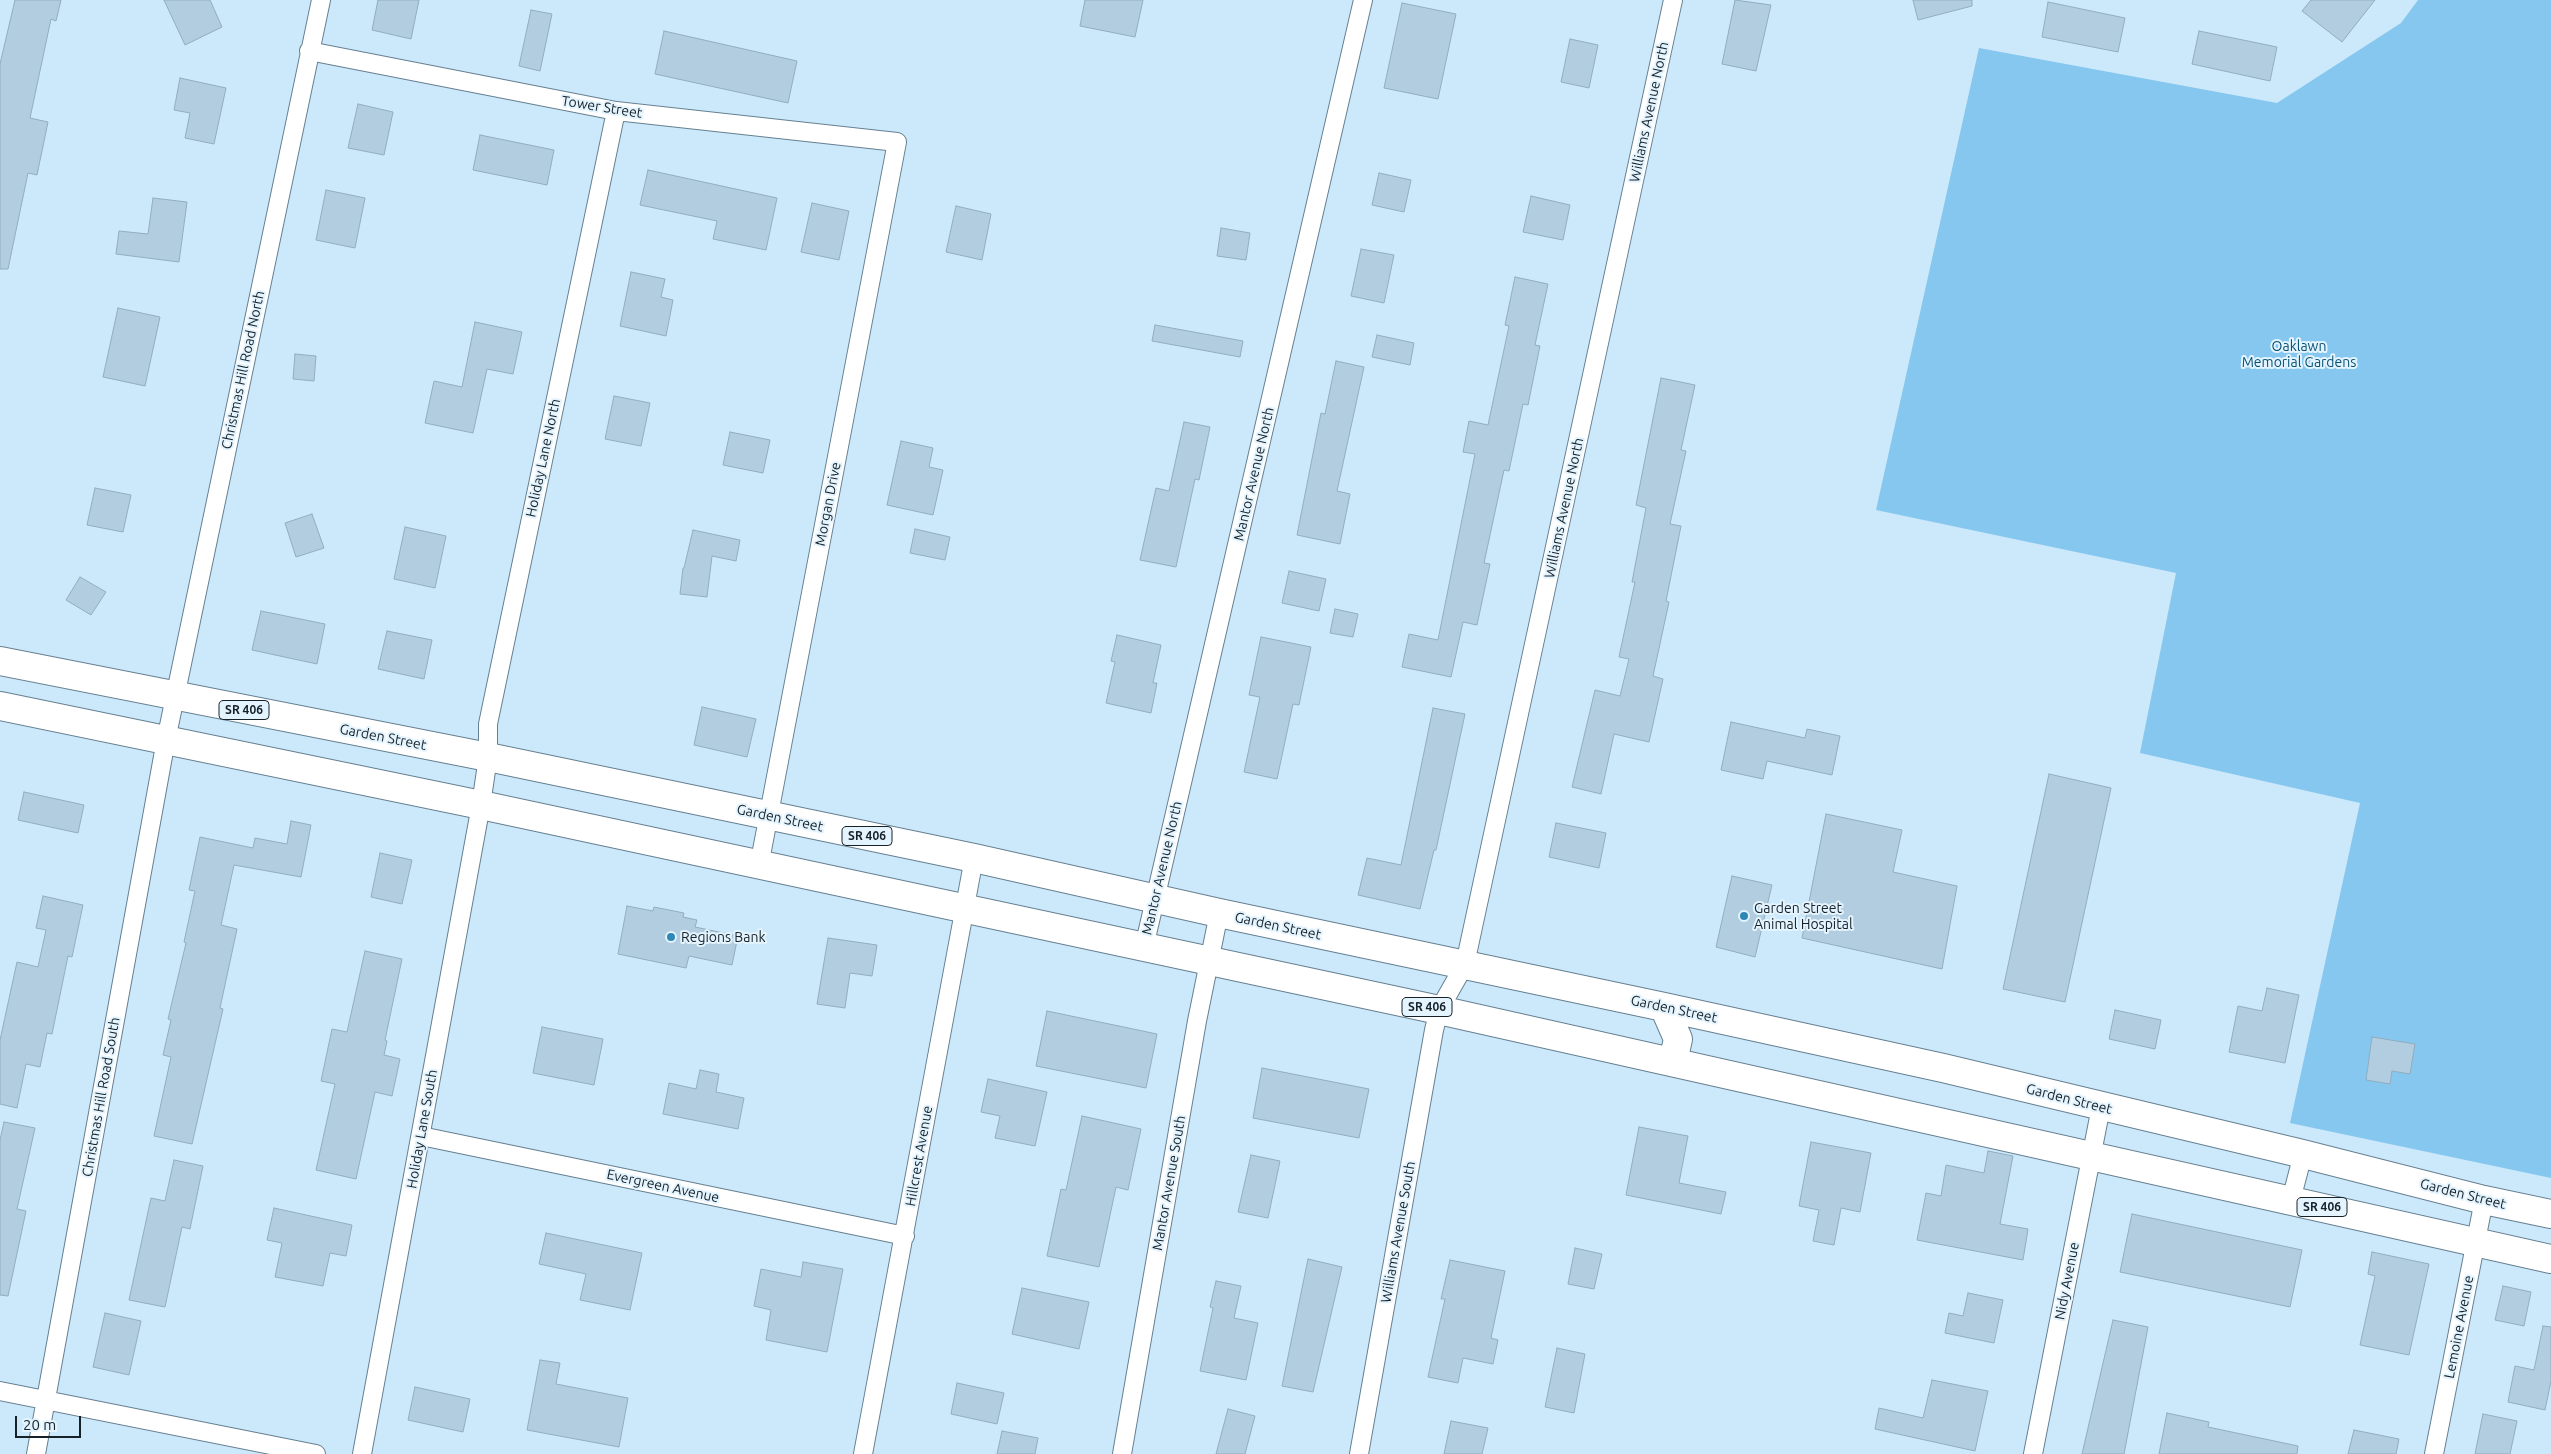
<!DOCTYPE html>
<style>
body{margin:0}
#map{position:relative;width:2551px;height:1454px;overflow:hidden;background:#cce8fb;font-family:Ubuntu,sans-serif}
canvas{display:block}
.scale{position:absolute;left:15px;top:1416px;width:66px;height:22px;box-sizing:border-box;border:2px solid #172228;border-top:0;padding-left:6px;font-size:15px;line-height:18px;white-space:nowrap;color:#172228;-webkit-text-stroke:4px #e3f4ff;paint-order:stroke}
</style>
<div id="map">
<canvas width="2551" height="1454"></canvas>
<div class="scale">20 m</div>
</div>
<script>
const ctx = document.querySelector('canvas').getContext('2d');
ctx.lineJoin = 'round';
function fill(path, color) { ctx.fillStyle = color; ctx.fill(path, 'evenodd'); }
const shape = rows => new Path2D(rows.map(r => 'M' + r).join(''));
function stroke(path, color, width, dash) { ctx.strokeStyle = color; ctx.lineWidth = width; ctx.lineCap = dash ? 'butt' : 'round'; ctx.setLineDash(dash || []); ctx.stroke(path); }
function write(font, color, halo, rows, align = 'center') {
  ctx.font = font + ' Ubuntu,sans-serif'; ctx.lineWidth = 4; ctx.setLineDash([]); ctx.textBaseline = 'middle'; ctx.strokeStyle = halo; ctx.fillStyle = color; for (const [text, x, y, turn = 0] of rows) {
    ctx.save(); ctx.translate(x, y); ctx.rotate((+turn || 0) * Math.PI / 180); ctx.textAlign = isNaN(turn) ? turn : align; if (halo) ctx.strokeText(text, 0, 0); ctx.fillText(text, 0, 0); ctx.restore();
  }
}
const green = shape([
 [2418,0,2551,0,2551,1178,2290,1123,2360,803,2140,753,2176,573,1876,510,1979,48,2277,103,2401,23]
]);
const building = shape([
 [15,0,61,0,56,21,51,19,30,118,48,122,37,175,28,173,8,269,0,269,0,64,15,0],
 [164,0,210,0,222,27,185,45,164,0],
 [378,0,419,0,411,39,372,30,378,0],
 [1085,0,1143,0,1135,37,1080,26,1085,0],
 [1735,0,1771,5,1756,71,1722,64,1735,0],
 [1913,0,1972,0,1972,6,1918,20,1913,0],
 [2311,0,2375,0,2342,42,2302,11,2311,0],
 [2048,2,2125,18,2118,52,2042,37,2048,2],
 [1402,3,1456,14,1438,99,1384,88,1402,3],
 [531,10,552,14,540,71,519,66,531,10],
 [664,31,797,61,788,103,655,74,664,31],
 [2199,31,2277,47,2270,81,2192,64,2199,31],
 [1570,39,1598,45,1589,88,1561,82,1570,39],
 [180,78,226,88,214,144,185,138,190,113,174,110,180,78],
 [358,104,393,112,384,155,348,148,358,104],
 [480,135,554,150,547,185,473,170,480,135],
 [648,170,777,198,766,250,713,239,717,221,640,205,648,170],
 [1379,173,1411,180,1404,212,1372,205,1379,173],
 [326,190,365,198,355,248,316,240,326,190],
 [1531,196,1570,205,1563,240,1523,232,1531,196],
 [153,198,187,202,179,262,116,254,119,231,148,234,153,198],
 [812,203,849,211,839,260,801,252,812,203],
 [956,206,991,214,982,260,946,252,956,206],
 [1221,228,1250,233,1246,260,1217,256,1221,228],
 [1361,249,1394,255,1384,303,1351,296,1361,249],
 [631,272,665,279,661,297,673,300,666,336,620,326,631,272],
 [1515,277,1548,284,1535,345,1540,346,1528,405,1523,404,1509,471,1504,470,1484,563,1490,564,1477,625,1463,622,1451,677,1402,667,1409,634,1438,640,1475,454,1463,452,1469,421,1488,425,1509,326,1505,325,1515,277],
 [118,308,160,317,145,386,103,377,118,308],
 [475,322,522,332,513,374,487,369,473,433,425,423,434,381,462,387,475,322],
 [1155,325,1243,341,1240,357,1152,341,1155,325],
 [1377,335,1414,343,1410,365,1372,357,1377,335],
 [295,354,316,356,314,381,293,379,295,354],
 [1336,361,1364,367,1337,491,1350,494,1340,544,1297,535,1321,413,1325,414,1336,361],
 [1661,378,1695,385,1681,450,1686,451,1670,524,1681,526,1666,601,1669,602,1653,676,1663,679,1649,742,1614,734,1601,794,1572,787,1595,690,1620,696,1629,659,1619,657,1635,582,1632,582,1646,508,1636,505,1661,378],
 [614,396,650,403,641,446,605,439,614,396],
 [1184,422,1210,427,1199,480,1195,479,1176,567,1140,560,1156,488,1169,491,1184,422],
 [730,432,770,440,763,473,723,465,730,432],
 [901,441,933,448,929,467,943,470,933,515,887,505,901,441],
 [95,488,131,495,123,532,87,525,95,488],
 [312,514,324,548,296,557,285,523,312,514],
 [405,527,446,536,435,588,394,579,405,527],
 [915,529,950,537,945,560,910,553,915,529],
 [693,530,740,540,736,561,712,556,707,597,680,594,683,568,684,568,693,530],
 [1289,571,1326,579,1319,611,1282,603,1289,571],
 [80,577,106,592,91,615,66,600,80,577],
 [1335,609,1358,614,1353,637,1330,633,1335,609],
 [261,611,325,624,317,664,252,650,261,611],
 [387,631,432,640,424,679,378,669,387,631],
 [1117,635,1161,645,1153,683,1157,683,1151,713,1106,703,1115,662,1111,661,1117,635],
 [1261,637,1311,647,1299,705,1293,704,1277,779,1244,772,1260,697,1249,695,1261,637],
 [702,707,756,719,747,757,694,745,702,707],
 [1433,708,1465,714,1436,850,1434,850,1420,909,1358,895,1367,858,1401,865,1433,708],
 [1731,722,1805,738,1807,729,1840,736,1832,775,1767,761,1763,779,1721,770,1731,722],
 [2049,774,2111,788,2065,1002,2003,989,2049,774],
 [24,792,84,805,78,833,18,820,24,792],
 [1826,814,1902,830,1893,872,1957,886,1942,969,1802,938,1826,814],
 [291,821,311,825,301,877,234,865,221,925,237,929,220,1008,223,1009,192,1144,154,1136,171,1057,163,1055,171,1020,168,1019,186,943,184,942,195,891,189,890,200,837,253,848,255,838,287,844,291,821],
 [1556,823,1606,833,1599,868,1549,857,1556,823],
 [380,853,412,860,402,904,371,897,380,853],
 [1732,876,1772,885,1755,957,1716,947,1732,876],
 [43,896,83,905,72,957,68,956,52,1034,47,1033,40,1067,26,1064,17,1108,0,1104,0,1040,17,962,38,967,46,930,36,928,43,896],
 [627,906,653,911,654,907,684,913,683,917,697,920,695,927,738,936,732,965,689,956,686,968,618,954,627,906],
 [828,938,877,945,872,976,850,973,845,1008,817,1004,828,938],
 [365,951,402,959,385,1040,387,1041,384,1055,400,1059,392,1096,375,1092,356,1179,316,1170,335,1084,321,1081,332,1029,347,1032,365,951],
 [2267,988,2299,995,2285,1063,2229,1052,2238,1006,2262,1011,2267,988],
 [2115,1010,2161,1020,2155,1049,2109,1039,2115,1010],
 [1047,1011,1157,1034,1146,1088,1036,1066,1047,1011],
 [542,1027,603,1039,594,1085,533,1073,542,1027],
 [2372,1037,2415,1044,2410,1074,2392,1071,2390,1084,2366,1080,2372,1037],
 [1262,1068,1369,1089,1359,1138,1253,1118,1262,1068],
 [700,1070,719,1074,716,1092,744,1098,738,1129,663,1114,669,1083,696,1089,700,1070],
 [988,1079,1047,1092,1035,1146,995,1138,1000,1116,981,1112,988,1079],
 [1082,1116,1141,1129,1128,1190,1116,1187,1099,1267,1047,1256,1061,1189,1066,1190,1082,1116],
 [4,1122,35,1128,17,1209,26,1211,8,1296,0,1295,0,1140,4,1122],
 [1639,1127,1688,1136,1679,1183,1726,1192,1721,1214,1626,1195,1639,1127],
 [1811,1142,1871,1153,1860,1212,1841,1208,1834,1245,1813,1241,1819,1210,1799,1206,1811,1142],
 [1988,1151,2013,1156,2000,1224,2028,1229,2023,1260,1917,1240,1926,1193,1941,1196,1946,1165,1984,1173,1988,1151],
 [1251,1155,1280,1161,1268,1218,1238,1212,1251,1155],
 [174,1160,203,1166,190,1229,182,1227,165,1307,129,1300,151,1198,165,1201,174,1160],
 [274,1208,352,1225,346,1256,330,1253,323,1286,275,1277,282,1243,267,1240,274,1208],
 [2132,1214,2302,1250,2290,1307,2120,1272,2132,1214],
 [546,1233,642,1253,630,1310,580,1300,586,1274,539,1264,546,1233],
 [1575,1248,1602,1254,1594,1289,1568,1284,1575,1248],
 [2372,1252,2429,1264,2409,1355,2360,1345,2375,1276,2368,1274,2372,1252],
 [1308,1259,1342,1267,1313,1392,1282,1386,1308,1259],
 [1450,1260,1505,1271,1491,1338,1498,1340,1493,1364,1463,1358,1458,1383,1428,1377,1445,1299,1441,1299,1450,1260],
 [803,1262,843,1269,827,1352,766,1340,771,1310,754,1306,761,1269,801,1277,803,1262],
 [1216,1281,1241,1286,1234,1318,1258,1323,1246,1380,1200,1371,1213,1308,1210,1307,1216,1281],
 [2503,1286,2531,1292,2524,1326,2495,1320,2503,1286],
 [1022,1288,1089,1302,1079,1349,1012,1334,1022,1288],
 [1968,1293,2003,1300,1994,1343,1945,1333,1949,1313,1963,1316,1968,1293],
 [105,1313,141,1321,129,1375,93,1367,105,1313],
 [2113,1320,2148,1327,2124,1454,2082,1454,2113,1320],
 [2543,1326,2551,1327,2551,1381,2545,1410,2508,1402,2515,1366,2534,1370,2543,1326],
 [1557,1348,1585,1354,1574,1413,1545,1407,1557,1348],
 [540,1360,560,1363,556,1384,628,1398,619,1447,527,1430,540,1360],
 [1932,1380,1988,1391,1975,1451,1875,1429,1879,1408,1923,1418,1932,1380],
 [957,1383,1004,1393,997,1424,951,1414,957,1383],
 [415,1387,470,1399,463,1432,408,1420,415,1387],
 [1228,1409,1255,1416,1245,1454,1216,1454,1228,1409],
 [2167,1413,2209,1422,2208,1427,2298,1446,2297,1454,2159,1454,2167,1413],
 [2483,1414,2517,1421,2510,1454,2475,1454,2483,1414],
 [1451,1421,1488,1428,1482,1454,1444,1454,1451,1421],
 [2354,1430,2399,1439,2396,1454,2348,1454,2354,1430],
 [1002,1431,1038,1438,1035,1454,997,1454,1002,1431]
]);
const street = shape([
 [309,51,616,111,897,142,759,866],
 [1144,947,1363,0],
 [421,1136,905,1236],
 [2291,1200,2303,1154],
 [0,1391,316,1454],
 [36,1454,166,740,321,0],
 [362,1454,481,805,488,757,488,724,616,111],
 [863,1454,974,858],
 [1122,1454,1197,1021,1219,913],
 [1359,1454,1434,1030,1439,1010,1465,964,1673,0],
 [2033,1454,2101,1107],
 [2434,1454,2484,1200]
]);
const primary = shape([
 [0,661,488,757,974,858,1219,913,1664,1007,1943,1068,2303,1154,2484,1200,2551,1214],
 [0,706,481,805,1439,1010,2551,1259],
 [1664,1007,1678,1039,1673,1062]
]);
const markers = [
 [1744,916,5,"#3087b6"],
 [671,937,5,"#3087b6"]
];
const shields = [
 [244,710,50],
 [867,836,50],
 [1427,1007,50],
 [2322,1207,50]
];
const shieldNames = [
 ["SR 406",244,710],
 ["SR 406",867,836],
 ["SR 406",1427,1007],
 ["SR 406",2322,1207]
];
const streetNames = [
 ["Tower Street",602,107,9],
 ["Williams Avenue North",1649,112,-78],
 ["Christmas Hill Road North",243,370,-78],
 ["Holiday Lane North",543,458,-78],
 ["Mantor Avenue North",1254,474,-77],
 ["Morgan Drive",828,504,-79],
 ["Williams Avenue North",1564,508,-78],
 ["Garden Street",383,737,11],
 ["Garden Street",780,818,12],
 ["Mantor Avenue North",1162,868,-77],
 ["Garden Street",1278,926,12],
 ["Garden Street",1674,1009,12],
 ["Christmas Hill Road South",101,1097,-80],
 ["Garden Street",2069,1099,14],
 ["Holiday Lane South",422,1129,-80],
 ["Hillcrest Avenue",919,1156,-80],
 ["Mantor Avenue South",1169,1183,-80],
 ["Evergreen Avenue",663,1186,12],
 ["Garden Street",2463,1194,14],
 ["Williams Avenue South",1398,1232,-80],
 ["Nidy Avenue",2067,1281,-79],
 ["Lemoine Avenue",2459,1327,-79]
];
const parkNames = [
 ["Oaklawn",2299,346],
 ["Memorial Gardens",2299,362]
];
const poiNames = [
 ["Garden Street",1754,908],
 ["Animal Hospital",1754,924],
 ["Regions Bank",681,937]
];
fill(green, '#86c7ef');
fill(building, '#b1cddf');
stroke(building, '#91adbe', 1);
stroke(street, '#668091', 20);
stroke(primary, '#668091', 30);
stroke(street, '#fff', 18);
stroke(primary, '#fff', 28);
for (const [x, y, r, color] of markers) { const dot = new Path2D(); dot.arc(x, y, r, 0, 2 * Math.PI); ctx.fillStyle = color; ctx.fill(dot); stroke(dot, '#e3f4ff', 2); }
for (const [x, y, w] of shields) { const box = new Path2D(); box.roundRect(x - w / 2, y - 9.5, w, 19, 4); ctx.fillStyle = '#e3f4ff'; ctx.fill(box); stroke(box, '#172228', 1); }
write('bold 12px', '#172228', null, shieldNames);
write('14px', '#172228', '#e3f4ff', streetNames);
write('14px', '#075274', '#e3f4ff', parkNames);
write('14px', '#172228', '#e3f4ff', poiNames, 'left');
</script>
